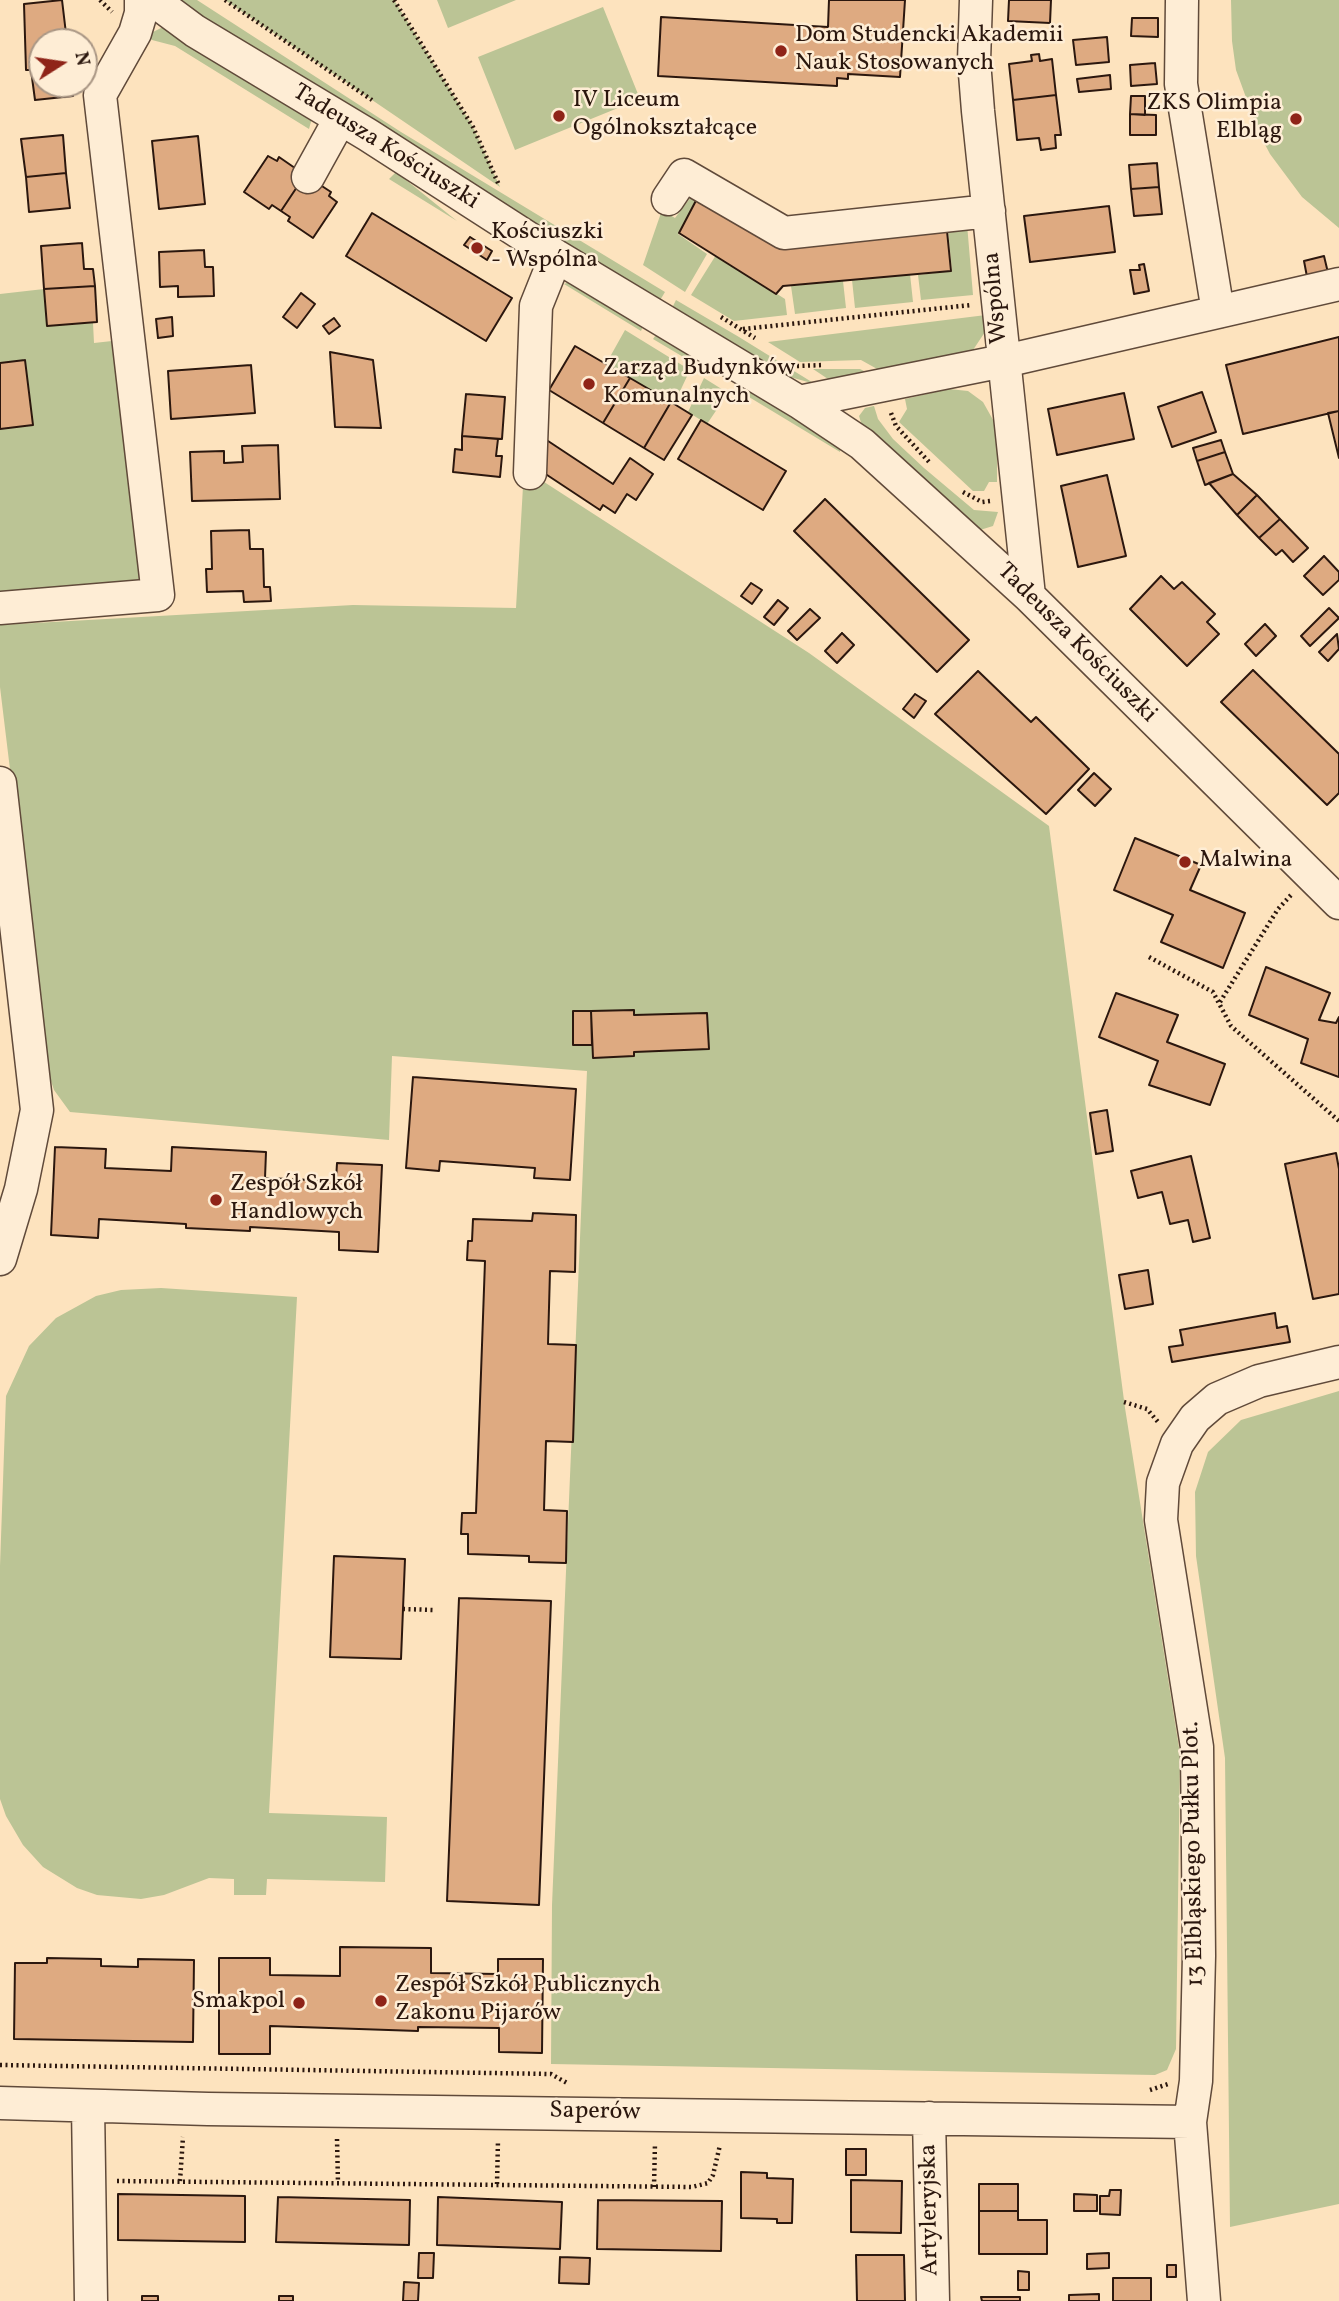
<!DOCTYPE html>
<meta charset="utf-8">
<style>
body{margin:0}
#map{position:relative;width:1339px;height:2301px;overflow:hidden;background:#fde3be;font-family:Vollkorn,serif}
canvas{display:block}
.north{position:absolute;left:28px;top:28px;width:70px;height:70px;box-sizing:border-box;background:#feedd5;border:2px solid #aa9785;border-radius:50%;rotate:78deg;font-size:19px;font-weight:700;line-height:28px;text-align:center;color:#2b170e}
.north::after{content:'';display:block;margin:auto;width:24px;height:32px;background:#8f2418;clip-path:polygon(50% 0,100% 100%,50% 72%,0 100%)}
</style>
<div id="map">
<canvas width="1339" height="2301"></canvas>
<div class="north">N</div>
</div>
<script>
const ctx = document.querySelector('canvas').getContext('2d');
ctx.lineJoin = 'round';
function fill(path, color) { ctx.fillStyle = color; ctx.fill(path, 'evenodd'); }
const shape = rows => new Path2D(rows.map(r => 'M' + r).join(''));
function stroke(path, color, width, dash) { ctx.strokeStyle = color; ctx.lineWidth = width; ctx.lineCap = dash ? 'butt' : 'round'; ctx.setLineDash(dash || []); ctx.stroke(path); }
function write(font, color, halo, rows, align = 'center') {
  ctx.font = font + ' Vollkorn,serif'; ctx.lineWidth = 5; ctx.setLineDash([]); ctx.textBaseline = 'middle'; ctx.strokeStyle = halo; ctx.fillStyle = color; for (const [text, x, y, turn = 0] of rows) {
    ctx.save(); ctx.translate(x, y); ctx.rotate((+turn || 0) * Math.PI / 180); ctx.textAlign = isNaN(turn) ? turn : align; if (halo) ctx.strokeText(text, 0, 0); ctx.fillText(text, 0, 0); ctx.restore();
  }
}
const green = shape([
 [178,0,197,0,401,132,665,292,659,302,217,27],
 [225,0,394,0,473,127,500,187],
 [437,0,516,0,448,28],
 [1231,0,1339,0,1339,228,1302,197,1270,154,1259,133,1236,70,1232,41],
 [603,7,640,99,515,150,478,57],
 [163,27,312,118,309,129,175,46,152,40,147,35],
 [396,172,457,221,389,179],
 [697,189,701,191,678,234,707,254,685,292,643,265,662,210,675,218],
 [967,224,973,295,921,300,918,275,952,271,948,230],
 [716,255,785,299,787,315,734,321,691,295],
 [910,274,913,302,855,308,852,280],
 [843,281,846,308,795,314,791,286],
 [569,282,644,324,641,331,564,284],
 [44,289,48,326,93,323,94,343,121,340,147,586,0,597,0,429,33,425,25,360,0,363,0,294],
 [676,300,739,337,815,384,783,375,671,310],
 [986,315,985,332,971,353,899,374,897,366,879,370,861,360,800,362,768,342],
 [625,330,690,370,674,404,606,364],
 [658,332,687,351,690,361,653,339],
 [813,369,860,369,868,373,837,385],
 [704,378,728,393,707,424,688,412],
 [748,387,840,447,840,452,744,394],
 [949,389,968,391,983,402,997,427,997,482,989,482,984,491,973,491,899,422,907,409,905,399],
 [874,406,878,419,893,439,924,468,974,510,998,512,993,526,980,530,863,429,859,416,865,408],
 [524,469,809,653,1049,826,1125,1408,1180,1754,1176,2049,1167,2070,1155,2075,551,2064,552,1905,587,1071,392,1056,389,1140,70,1112,54,1090,46,1066,0,687,0,625,353,605,516,608],
 [161,1288,297,1297,269,1813,387,1817,385,1882,267,1879,266,1895,234,1895,234,1879,209,1878,164,1895,141,1899,97,1895,77,1888,43,1867,23,1845,6,1816,0,1799,0,1566,6,1396,29,1346,56,1318,96,1296,121,1290],
 [1339,1391,1339,2204,1230,2227,1225,1758,1196,1556,1195,1492,1208,1452,1241,1420]
]);
const building = shape([
 [62,0,67,42,42,42,42,84,71,84,73,96,35,100,31,70,26,70,24,4,62,0],
 [829,0,905,0,900,77,848,74,848,79,837,78,837,86,658,76,661,17,828,27,829,0],
 [1009,0,1051,0,1050,23,1008,21,1009,0],
 [1132,18,1158,18,1158,37,1131,36,1132,18],
 [1107,37,1109,62,1076,65,1073,40,1107,37],
 [1039,54,1040,61,1052,59,1056,95,1013,100,1009,64,1032,61,1031,55,1039,54],
 [1155,63,1157,84,1131,86,1130,65,1155,63],
 [1110,75,1111,89,1079,92,1077,79,1110,75],
 [1056,95,1061,135,1055,135,1056,148,1041,150,1039,138,1017,140,1013,100,1056,95],
 [1131,96,1145,96,1145,115,1130,114,1131,96],
 [1130,114,1156,115,1156,135,1130,135,1130,114],
 [63,135,66,173,26,177,21,139,63,135],
 [198,136,205,204,159,209,152,141,198,136],
 [268,156,277,161,279,157,305,175,281,211,272,205,269,209,244,192,268,156],
 [1157,163,1159,187,1131,189,1129,165,1157,163],
 [66,173,70,208,29,212,26,177,66,173],
 [305,175,331,192,329,196,337,202,313,238,288,221,290,217,281,211,305,175],
 [1159,187,1162,214,1134,216,1131,189,1159,187],
 [701,191,784,239,946,221,951,271,783,286,776,294,679,233,701,191],
 [1109,206,1115,252,1030,262,1024,216,1109,206],
 [372,213,512,298,486,341,346,256,372,213],
 [470,237,492,251,487,260,464,245,470,237],
 [82,243,84,269,93,269,95,286,44,289,41,246,82,243],
 [204,250,205,267,213,267,214,296,178,297,178,286,160,287,159,252,204,250],
 [1324,256,1329,277,1308,282,1304,261,1324,256],
 [1144,264,1149,291,1134,294,1130,270,1140,270,1139,265,1144,264],
 [95,286,97,322,47,326,44,289,95,286],
 [301,293,315,304,297,328,283,317,301,293],
 [172,317,173,336,158,338,156,319,172,317],
 [334,318,340,326,329,334,323,326,334,318],
 [1339,337,1339,411,1243,434,1226,365,1339,337],
 [575,346,630,378,603,423,549,390,575,346],
 [330,352,373,360,381,428,335,427,330,352],
 [25,360,33,425,0,429,0,363,25,360],
 [251,365,255,413,171,419,168,371,251,365],
 [630,378,671,402,644,448,603,423,630,378],
 [1202,392,1216,432,1172,447,1158,407,1202,392],
 [1124,393,1134,439,1057,455,1048,409,1124,393],
 [466,394,505,397,502,439,462,436,466,394],
 [671,402,692,415,664,460,644,448,671,402],
 [1339,411,1339,458,1328,413,1339,411],
 [701,420,786,471,763,510,678,459,701,420],
 [539,435,613,484,630,458,653,474,636,500,627,494,615,513,603,505,600,510,538,469,539,435],
 [462,436,498,439,496,456,502,456,500,477,453,472,455,449,462,450,462,436],
 [1221,440,1225,452,1197,461,1193,448,1221,440],
 [278,445,280,499,192,501,190,452,224,451,224,463,243,462,242,446,278,445],
 [1225,452,1233,474,1205,485,1197,461,1225,452],
 [1233,474,1257,495,1237,515,1209,483,1233,474],
 [1107,475,1126,556,1078,567,1061,486,1107,475],
 [1257,495,1280,519,1259,538,1237,515,1257,495],
 [825,499,969,640,937,672,794,531,825,499],
 [1280,519,1308,548,1293,562,1282,550,1276,555,1259,538,1280,519],
 [249,530,250,549,263,549,264,587,270,587,271,601,244,602,243,591,207,592,206,569,212,569,211,531,249,530],
 [1324,556,1339,572,1339,580,1323,595,1304,576,1324,556],
 [1161,576,1174,589,1182,582,1215,614,1207,622,1219,634,1187,666,1130,609,1161,576],
 [751,583,762,590,752,604,741,596,751,583],
 [778,600,788,608,774,625,764,617,778,600],
 [1329,608,1339,618,1310,646,1301,636,1329,608],
 [810,609,820,618,797,640,788,631,810,609],
 [1265,624,1276,636,1256,656,1245,644,1265,624],
 [842,633,854,645,837,663,825,651,842,633],
 [1337,634,1339,649,1328,661,1319,652,1337,634],
 [1253,670,1339,754,1339,793,1327,805,1221,702,1253,670],
 [978,671,1031,722,1036,717,1089,769,1046,814,935,714,978,671],
 [915,694,926,701,914,718,903,709,915,694],
 [1094,773,1111,789,1095,806,1078,790,1094,773],
 [1135,838,1201,865,1190,890,1245,913,1223,968,1161,942,1173,915,1114,890,1135,838],
 [1266,967,1330,993,1319,1020,1336,1023,1339,1017,1339,1077,1301,1063,1308,1039,1249,1015,1266,967],
 [1116,993,1178,1015,1167,1042,1225,1064,1210,1105,1149,1085,1158,1061,1099,1037,1116,993],
 [634,1010,634,1015,707,1013,709,1049,634,1052,634,1056,593,1058,591,1011,634,1010],
 [573,1011,591,1011,592,1045,573,1045,573,1011],
 [413,1077,576,1089,570,1180,534,1178,535,1168,440,1161,439,1171,406,1168,413,1077],
 [1107,1110,1113,1151,1096,1154,1090,1113,1107,1110],
 [55,1147,106,1149,105,1168,171,1171,172,1147,266,1152,265,1178,336,1181,337,1163,382,1165,378,1252,339,1250,339,1232,250,1227,250,1231,186,1228,186,1224,99,1219,98,1238,51,1235,55,1147],
 [1336,1153,1339,1169,1339,1294,1313,1299,1285,1164,1336,1153],
 [1191,1156,1210,1238,1193,1242,1188,1220,1170,1224,1162,1192,1138,1198,1131,1171,1191,1156],
 [533,1213,576,1215,575,1272,550,1271,548,1344,576,1345,573,1442,546,1441,544,1510,567,1511,566,1563,529,1562,529,1556,468,1554,468,1534,461,1534,462,1513,476,1513,485,1261,467,1260,468,1241,472,1241,473,1219,532,1221,533,1213],
 [1148,1270,1153,1304,1125,1309,1119,1275,1148,1270],
 [1275,1313,1277,1328,1287,1326,1290,1342,1172,1362,1169,1347,1183,1345,1180,1330,1275,1313],
 [334,1556,405,1559,401,1659,330,1657,334,1556],
 [459,1598,551,1601,539,1905,447,1901,459,1598],
 [340,1947,431,1948,431,1973,498,1974,498,1959,543,1959,542,2053,499,2052,499,2028,418,2027,418,2031,270,2026,270,2054,219,2054,219,1958,270,1958,270,1975,340,1976,340,1947],
 [47,1958,101,1959,101,1966,138,1967,138,1959,194,1960,193,2042,14,2039,15,1963,47,1963,47,1958],
 [846,2149,866,2149,866,2175,846,2175,846,2149],
 [741,2172,767,2173,767,2178,793,2179,792,2223,777,2223,777,2219,741,2218,741,2172],
 [851,2180,902,2181,901,2233,851,2232,851,2180],
 [979,2184,1018,2184,1018,2211,979,2211,979,2184],
 [1110,2190,1121,2190,1120,2215,1100,2214,1100,2196,1109,2196,1110,2190],
 [118,2194,245,2196,245,2242,118,2240,118,2194],
 [1074,2194,1097,2195,1097,2211,1074,2211,1074,2194],
 [278,2197,410,2200,409,2245,276,2242,278,2197],
 [438,2197,562,2202,560,2249,437,2245,438,2197],
 [598,2200,722,2201,721,2251,597,2249,598,2200],
 [979,2211,1018,2211,1018,2220,1047,2220,1047,2254,979,2254,979,2211],
 [419,2253,434,2253,433,2278,418,2278,419,2253],
 [1109,2253,1109,2268,1087,2269,1087,2254,1109,2253],
 [856,2255,904,2255,905,2301,857,2301,856,2255],
 [560,2257,590,2258,589,2284,559,2283,560,2257],
 [1167,2265,1176,2265,1176,2277,1167,2277,1167,2265],
 [1018,2271,1029,2272,1029,2290,1018,2290,1018,2271],
 [1113,2278,1151,2278,1151,2301,1113,2301,1113,2278],
 [404,2282,419,2283,418,2301,403,2301,404,2282],
 [1099,2294,1099,2301,1069,2301,1069,2295,1099,2294],
 [142,2296,158,2296,158,2301,142,2301,142,2296],
 [279,2296,293,2296,293,2301,279,2301,279,2296],
 [981,2297,1020,2297,1020,2301,982,2301,981,2297]
]);
const path = shape([
 [100,0,112,12],
 [225,0,372,100],
 [394,0,473,127,499,185],
 [721,317,755,338],
 [743,329,971,305],
 [797,366,824,365],
 [891,413,896,426,930,463],
 [963,492,982,502,990,501],
 [1149,957,1213,992,1231,1026,1339,1121],
 [1220,1002,1278,909,1291,895],
 [1124,1402,1147,1409,1158,1422],
 [403,1609,434,1610],
 [0,2065,551,2074,567,2083],
 [1150,2090,1168,2084],
 [337,2139,338,2183],
 [117,2181,692,2187,708,2183,713,2175,720,2145],
 [180,2181,183,2137],
 [497,2184,498,2140],
 [654,2187,655,2143]
]);
const minor = shape([
 [153,0,195,31,368,135,556,256,799,402,862,444,1029,596,1339,903],
 [976,0,974,61,978,111,1029,596],
 [1182,0,1181,84,1218,312],
 [308,177,340,119],
 [668,199,684,175,784,233,989,211],
 [799,402,1018,358,1339,284],
 [530,473,536,306,556,256],
 [0,608,158,595,100,95,135,33,141,13,141,0],
 [0,783,37,1110,21,1189,0,1259],
 [0,2103,208,2109,1190,2122],
 [88,2106,91,2301],
 [929,2118,933,2301],
 [1204,2301,1190,2122,1196,2081,1199,1956,1197,1747,1161,1520,1163,1483,1177,1444,1195,1418,1217,1399,1259,1381,1339,1362]
]);
const markers = [
 [781,51,7,"#8f2418"],
 [559,116,7,"#8f2418"],
 [1296,119,7,"#8f2418"],
 [477,248,7,"#8f2418"],
 [589,384,7,"#8f2418"],
 [1185,862,7,"#8f2418"],
 [216,1200,7,"#8f2418"],
 [381,2001,7,"#8f2418"],
 [299,2003,7,"#8f2418"]
];
const poiNames = [
 ["Dom Studencki Akademii",795,37],
 ["Nauk Stosowanych",795,65],
 ["IV Liceum",573,102],
 ["Ogólnokształcące",573,130],
 ["ZKS Olimpia",1282,105,"right"],
 ["Elbląg",1282,133,"right"],
 ["Kościuszki",491,234],
 ["- Wspólna",491,262],
 ["Zarząd Budynków",603,370],
 ["Komunalnych",603,398],
 ["Malwina",1199,862],
 ["Zespół Szkół",230,1186],
 ["Handlowych",230,1214],
 ["Zespół Szkół Publicznych",395,1987],
 ["Zakonu Pijarów",395,2015],
 ["Smakpol",285,2003,"right"]
];
const streetNames = [
 ["Tadeusza Kościuszki",385,148,32],
 ["Wspólna",997,298,-95],
 ["Tadeusza Kościuszki",1076,644,45],
 ["13 Elbląskiego Pułku Plot.",1195,1854,-91],
 ["Saperów",595,2113,1],
 ["Artyleryjska",931,2210,-91]
];
fill(green, '#bbc495');
fill(building, '#deaa81');
stroke(building, '#2b170e', 2);
stroke(minor, '#604a3a', 35);
stroke(path, '#2b170e', 4.5, [2, 3.5]);
stroke(minor, '#feedd5', 32);
for (const [x, y, r, color] of markers) { const dot = new Path2D(); dot.arc(x, y, r, 0, 2 * Math.PI); ctx.fillStyle = color; ctx.fill(dot); stroke(dot, '#feedd5', 2.5); }
write('24px', '#2b170e', '#feedd5', poiNames, 'left');
write('24px', '#2b170e', '#feedd5', streetNames);
</script>
